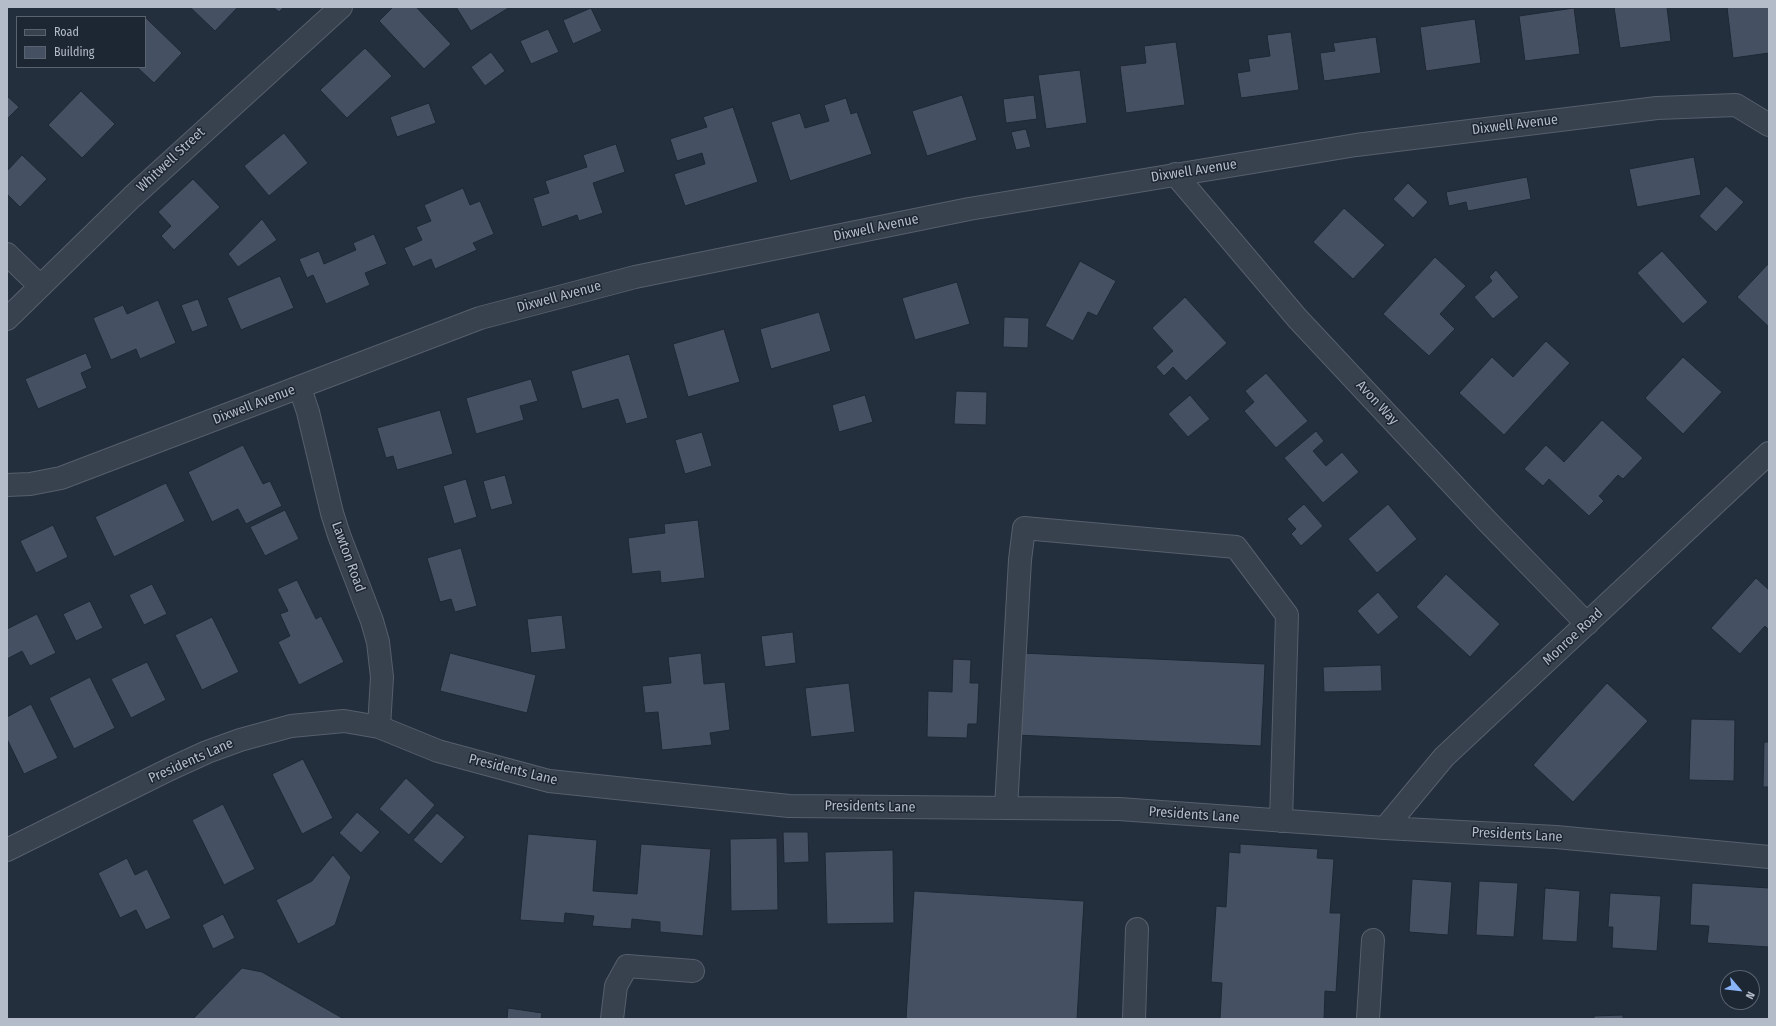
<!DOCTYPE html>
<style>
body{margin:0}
#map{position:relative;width:1776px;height:1026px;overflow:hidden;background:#242f3e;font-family:"Fira Sans Condensed",sans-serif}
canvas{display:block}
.frame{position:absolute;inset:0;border:8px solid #b4bcc9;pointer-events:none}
.legend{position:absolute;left:16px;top:16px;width:130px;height:52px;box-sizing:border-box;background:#1d2633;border:1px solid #59626f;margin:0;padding:5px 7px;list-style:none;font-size:12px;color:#b4bcc9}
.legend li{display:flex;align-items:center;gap:8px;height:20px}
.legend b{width:20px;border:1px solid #59626f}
.north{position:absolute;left:1720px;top:970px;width:40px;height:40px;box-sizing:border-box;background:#1d2633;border:1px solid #59626f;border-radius:50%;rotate:118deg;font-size:11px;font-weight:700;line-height:16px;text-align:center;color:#b4bcc9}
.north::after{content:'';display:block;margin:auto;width:14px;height:18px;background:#8ab4f8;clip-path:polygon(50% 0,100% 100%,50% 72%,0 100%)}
</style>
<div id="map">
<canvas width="1776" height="1026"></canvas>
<div class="frame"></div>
<ul class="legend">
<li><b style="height:5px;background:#38414e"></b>Road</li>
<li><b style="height:11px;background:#455162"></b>Building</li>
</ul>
<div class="north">N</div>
</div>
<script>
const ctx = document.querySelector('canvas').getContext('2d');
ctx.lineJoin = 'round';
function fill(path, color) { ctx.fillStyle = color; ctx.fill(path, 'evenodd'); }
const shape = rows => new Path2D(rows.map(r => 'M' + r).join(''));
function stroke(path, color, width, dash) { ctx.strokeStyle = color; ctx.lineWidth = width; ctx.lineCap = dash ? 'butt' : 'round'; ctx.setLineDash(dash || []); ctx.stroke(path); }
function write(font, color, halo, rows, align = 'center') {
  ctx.font = font + ' "Fira Sans Condensed",sans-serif'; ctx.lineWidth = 3; ctx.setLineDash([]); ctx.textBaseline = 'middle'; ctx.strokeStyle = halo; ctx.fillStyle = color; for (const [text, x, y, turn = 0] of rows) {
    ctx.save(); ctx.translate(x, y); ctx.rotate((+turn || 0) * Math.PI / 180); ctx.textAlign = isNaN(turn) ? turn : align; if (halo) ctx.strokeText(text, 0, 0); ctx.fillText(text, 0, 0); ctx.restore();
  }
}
const building = shape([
 [190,7,238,7,215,31,190,7],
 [273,7,284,7,279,12,273,7],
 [393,7,416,7,451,44,424,69,379,21,393,7],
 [456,7,510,7,471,31,456,7],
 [1614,7,1667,7,1671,41,1620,48,1614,7],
 [1727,7,1769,7,1769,53,1733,58,1727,7],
 [591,8,602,31,573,44,563,20,591,8],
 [1574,8,1580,54,1525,61,1519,16,1574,8],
 [145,17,182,53,154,83,137,67,145,67,145,17],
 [1475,19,1481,63,1426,71,1420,27,1475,19],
 [548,29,559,52,531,64,520,41,548,29],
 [1291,32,1299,90,1241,98,1237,73,1250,71,1248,59,1270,56,1267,35,1291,32],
 [1376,37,1381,73,1324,81,1320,53,1335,51,1333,43,1376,37],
 [1176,42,1185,105,1126,113,1120,66,1146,63,1144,46,1176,42],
 [365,48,392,76,347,118,320,90,365,48],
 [491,52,505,71,485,86,471,67,491,52],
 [1080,70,1087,123,1046,129,1038,75,1080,70],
 [81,91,115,124,82,158,48,125,81,91],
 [962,95,977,140,927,156,912,111,962,95],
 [1034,95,1037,119,1006,123,1003,99,1034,95],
 [7,96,19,107,7,119,7,96],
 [846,98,851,114,857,112,872,154,790,181,771,122,800,113,805,128,829,121,824,105,846,98],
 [429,103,436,123,397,137,390,117,429,103],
 [733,107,758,182,685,206,674,174,705,164,702,153,677,161,670,139,707,127,703,117,733,107],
 [1026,129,1031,147,1016,150,1011,132,1026,129],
 [284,133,308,163,269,196,244,166,284,133],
 [616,144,625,172,593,183,603,213,579,221,577,215,542,227,533,198,549,193,545,181,587,167,583,155,616,144],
 [22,155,47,179,20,207,7,194,7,171,22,155],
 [1694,157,1701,195,1637,207,1629,169,1694,157],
 [1527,177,1531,199,1468,211,1466,202,1449,206,1446,192,1527,177],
 [193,179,220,207,174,250,161,236,171,226,158,212,193,179],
 [1408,183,1428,202,1413,218,1393,199,1408,183],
 [1726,186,1744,202,1716,232,1699,216,1726,186],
 [463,188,470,205,480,201,494,234,473,243,477,250,435,269,431,259,413,267,404,248,422,240,416,227,431,221,424,205,463,188],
 [1344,208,1385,245,1353,279,1313,242,1344,208],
 [262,219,277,240,238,267,228,254,262,219],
 [374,234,387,264,365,273,370,285,326,304,313,275,307,278,299,259,319,251,324,264,356,250,353,243,374,234],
 [1662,251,1708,302,1683,324,1637,273,1662,251],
 [1435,257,1466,286,1440,314,1455,329,1429,356,1383,314,1435,257],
 [1080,261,1116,281,1097,316,1088,312,1073,341,1045,326,1080,261],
 [1769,263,1769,327,1737,297,1769,263],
 [1496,270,1519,297,1493,319,1474,297,1492,281,1489,277,1496,270],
 [280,276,294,308,241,330,227,298,280,276],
 [957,282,970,324,915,340,902,298,957,282],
 [1185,297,1227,343,1186,381,1173,367,1164,376,1156,367,1173,351,1152,328,1185,297],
 [198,299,208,326,192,332,181,305,198,299],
 [158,300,176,343,140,359,136,349,111,360,93,318,123,305,127,314,158,300],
 [819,312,831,351,771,369,760,329,819,312],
 [1004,317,1029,318,1028,348,1003,347,1004,317],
 [724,329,740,382,688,397,673,344,724,329],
 [1546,341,1570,363,1504,435,1459,393,1492,357,1513,377,1546,341],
 [86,353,92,368,81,373,87,388,38,409,25,379,86,353],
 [629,354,648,418,626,424,618,399,582,409,571,371,629,354],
 [1683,357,1722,392,1683,434,1645,398,1683,357],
 [1266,373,1308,421,1276,448,1244,411,1254,402,1245,391,1266,373],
 [531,379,538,401,520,406,524,420,476,434,466,398,531,379],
 [956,391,987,392,986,425,954,424,956,391],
 [865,395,873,422,839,432,832,405,865,395],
 [1190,395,1210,419,1188,437,1168,414,1190,395],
 [440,410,453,454,397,470,393,456,386,458,377,428,440,410],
 [1602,420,1643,458,1623,479,1618,475,1599,496,1604,501,1589,516,1549,479,1543,486,1524,469,1546,445,1564,462,1602,420],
 [1316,431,1324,441,1313,451,1326,466,1342,452,1359,472,1323,503,1284,458,1316,431],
 [702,432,712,466,685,474,675,440,702,432],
 [243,445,263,484,270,481,282,506,246,524,238,509,212,522,188,472,243,445],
 [505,475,513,504,491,510,483,481,505,475],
 [466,479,477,517,454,524,443,486,466,479],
 [166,483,185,521,114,557,95,517,166,483],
 [1304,504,1323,526,1301,546,1291,534,1296,529,1287,519,1304,504],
 [1388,504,1417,539,1377,573,1348,539,1388,504],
 [285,510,299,539,265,556,250,527,285,510],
 [698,520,705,578,661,583,660,571,632,574,628,538,665,533,664,524,698,520],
 [53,525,68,557,36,573,20,541,53,525],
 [461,548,477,606,455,612,451,599,440,602,427,558,461,548],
 [1446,574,1500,624,1470,657,1416,607,1446,574],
 [1756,578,1769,590,1769,630,1765,626,1740,654,1711,628,1756,578],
 [297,580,316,619,321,616,344,662,299,685,278,642,290,636,280,614,288,611,277,589,297,580],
 [152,584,167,614,144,625,129,595,152,584],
 [1378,592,1399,617,1378,635,1357,611,1378,592],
 [90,601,103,628,76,641,63,614,90,601],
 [37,614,56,653,30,666,22,651,7,659,7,629,37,614],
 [562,615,566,649,531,653,527,619,562,615],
 [212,617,239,672,202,690,175,635,212,617],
 [793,632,796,663,765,667,761,636,793,632],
 [450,653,536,675,527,713,440,691,450,653],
 [701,653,704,684,725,682,730,730,710,733,712,745,662,750,658,712,645,713,642,686,671,683,668,657,701,653],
 [1020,653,1265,664,1261,746,1016,735,1020,653],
 [953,659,971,660,970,683,979,683,977,724,968,724,967,738,927,737,928,691,952,692,953,659],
 [147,662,166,700,131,718,111,679,147,662],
 [1381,665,1382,691,1324,692,1323,667,1381,665],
 [90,677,115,728,74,749,49,698,90,677],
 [849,683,855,732,811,737,805,688,849,683],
 [1607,683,1648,721,1573,802,1533,765,1607,683],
 [31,704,58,758,24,774,7,739,7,717,31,704],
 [1691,719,1735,720,1734,781,1689,780,1691,719],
 [1764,742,1769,742,1769,787,1763,787,1764,742],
 [303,759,333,818,302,834,272,774,303,759],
 [406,778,435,805,409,835,379,809,406,778],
 [223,804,255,869,224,885,192,820,223,804],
 [357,812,380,832,361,853,339,833,357,812],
 [437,813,465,837,441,864,413,840,437,813],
 [783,832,808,832,809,862,784,863,783,832],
 [528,834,597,840,593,891,637,894,641,844,711,849,703,936,660,932,660,922,632,919,631,929,592,926,594,916,565,913,564,923,520,920,528,834],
 [777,838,778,910,731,911,730,839,777,838],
 [1240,844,1318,849,1317,858,1334,859,1330,913,1341,913,1336,992,1325,991,1324,1019,1220,1019,1222,983,1211,982,1216,906,1226,907,1229,852,1240,853,1240,844],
 [893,850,894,923,827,924,825,852,893,850],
 [333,855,351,877,335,925,298,944,276,900,312,881,333,855],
 [127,858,135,875,147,869,171,918,146,930,136,910,120,918,98,873,127,858],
 [1412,879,1452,882,1448,935,1409,932,1412,879],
 [1479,881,1518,883,1514,937,1476,935,1479,881],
 [1692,883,1769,888,1769,947,1707,943,1709,926,1690,925,1692,883],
 [1545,888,1580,891,1577,942,1542,940,1545,888],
 [914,891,1084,901,1077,1019,906,1019,914,891],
 [1610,893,1661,896,1657,951,1612,948,1613,927,1608,927,1610,893],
 [223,914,235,938,213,949,202,925,223,914],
 [242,968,262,972,344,1019,193,1019,242,968],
 [508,1008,542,1013,541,1019,507,1019,508,1008],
 [1623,1015,1623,1019,1594,1019,1594,1016,1623,1015]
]);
const minor = shape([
 [1175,174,1297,318,1487,521,1587,624],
 [7,254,40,286],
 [7,319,132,197,341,7],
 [300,388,308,412,332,513,339,535,372,621,378,642,382,677,379,727],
 [7,485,30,484,61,478,480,318,635,277,969,209,1356,145,1657,108,1736,105,1769,125],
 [1006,808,1020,560,1024,528,1236,547,1287,615,1281,821],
 [1385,828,1444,757,1769,453],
 [7,850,170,769,207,752,240,740,291,726,344,721,379,727,438,751,549,781,789,806,1119,809,1385,828,1556,837,1769,857],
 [612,1019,616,986,627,966,693,971],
 [1134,1019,1137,929],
 [1368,1019,1373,940]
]);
const streetNames = [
 ["Dixwell Avenue",1515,125,-7],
 ["Whitwell Street",171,160,-43],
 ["Dixwell Avenue",1194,171,-9],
 ["Dixwell Avenue",876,228,-12],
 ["Dixwell Avenue",559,297,-15],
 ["Avon Way",1377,403,47],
 ["Dixwell Avenue",254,405,-21],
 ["Lawton Road",348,557,70],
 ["Monroe Road",1573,637,-43],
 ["Presidents Lane",191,761,-24],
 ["Presidents Lane",513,770,14],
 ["Presidents Lane",870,807,1],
 ["Presidents Lane",1194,815,4],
 ["Presidents Lane",1517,835,3]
];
fill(building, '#455162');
stroke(building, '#1f2835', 1);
stroke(minor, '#565f6c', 24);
stroke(minor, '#38414e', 22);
write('14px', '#b4bcc9', '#1d2633', streetNames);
</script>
